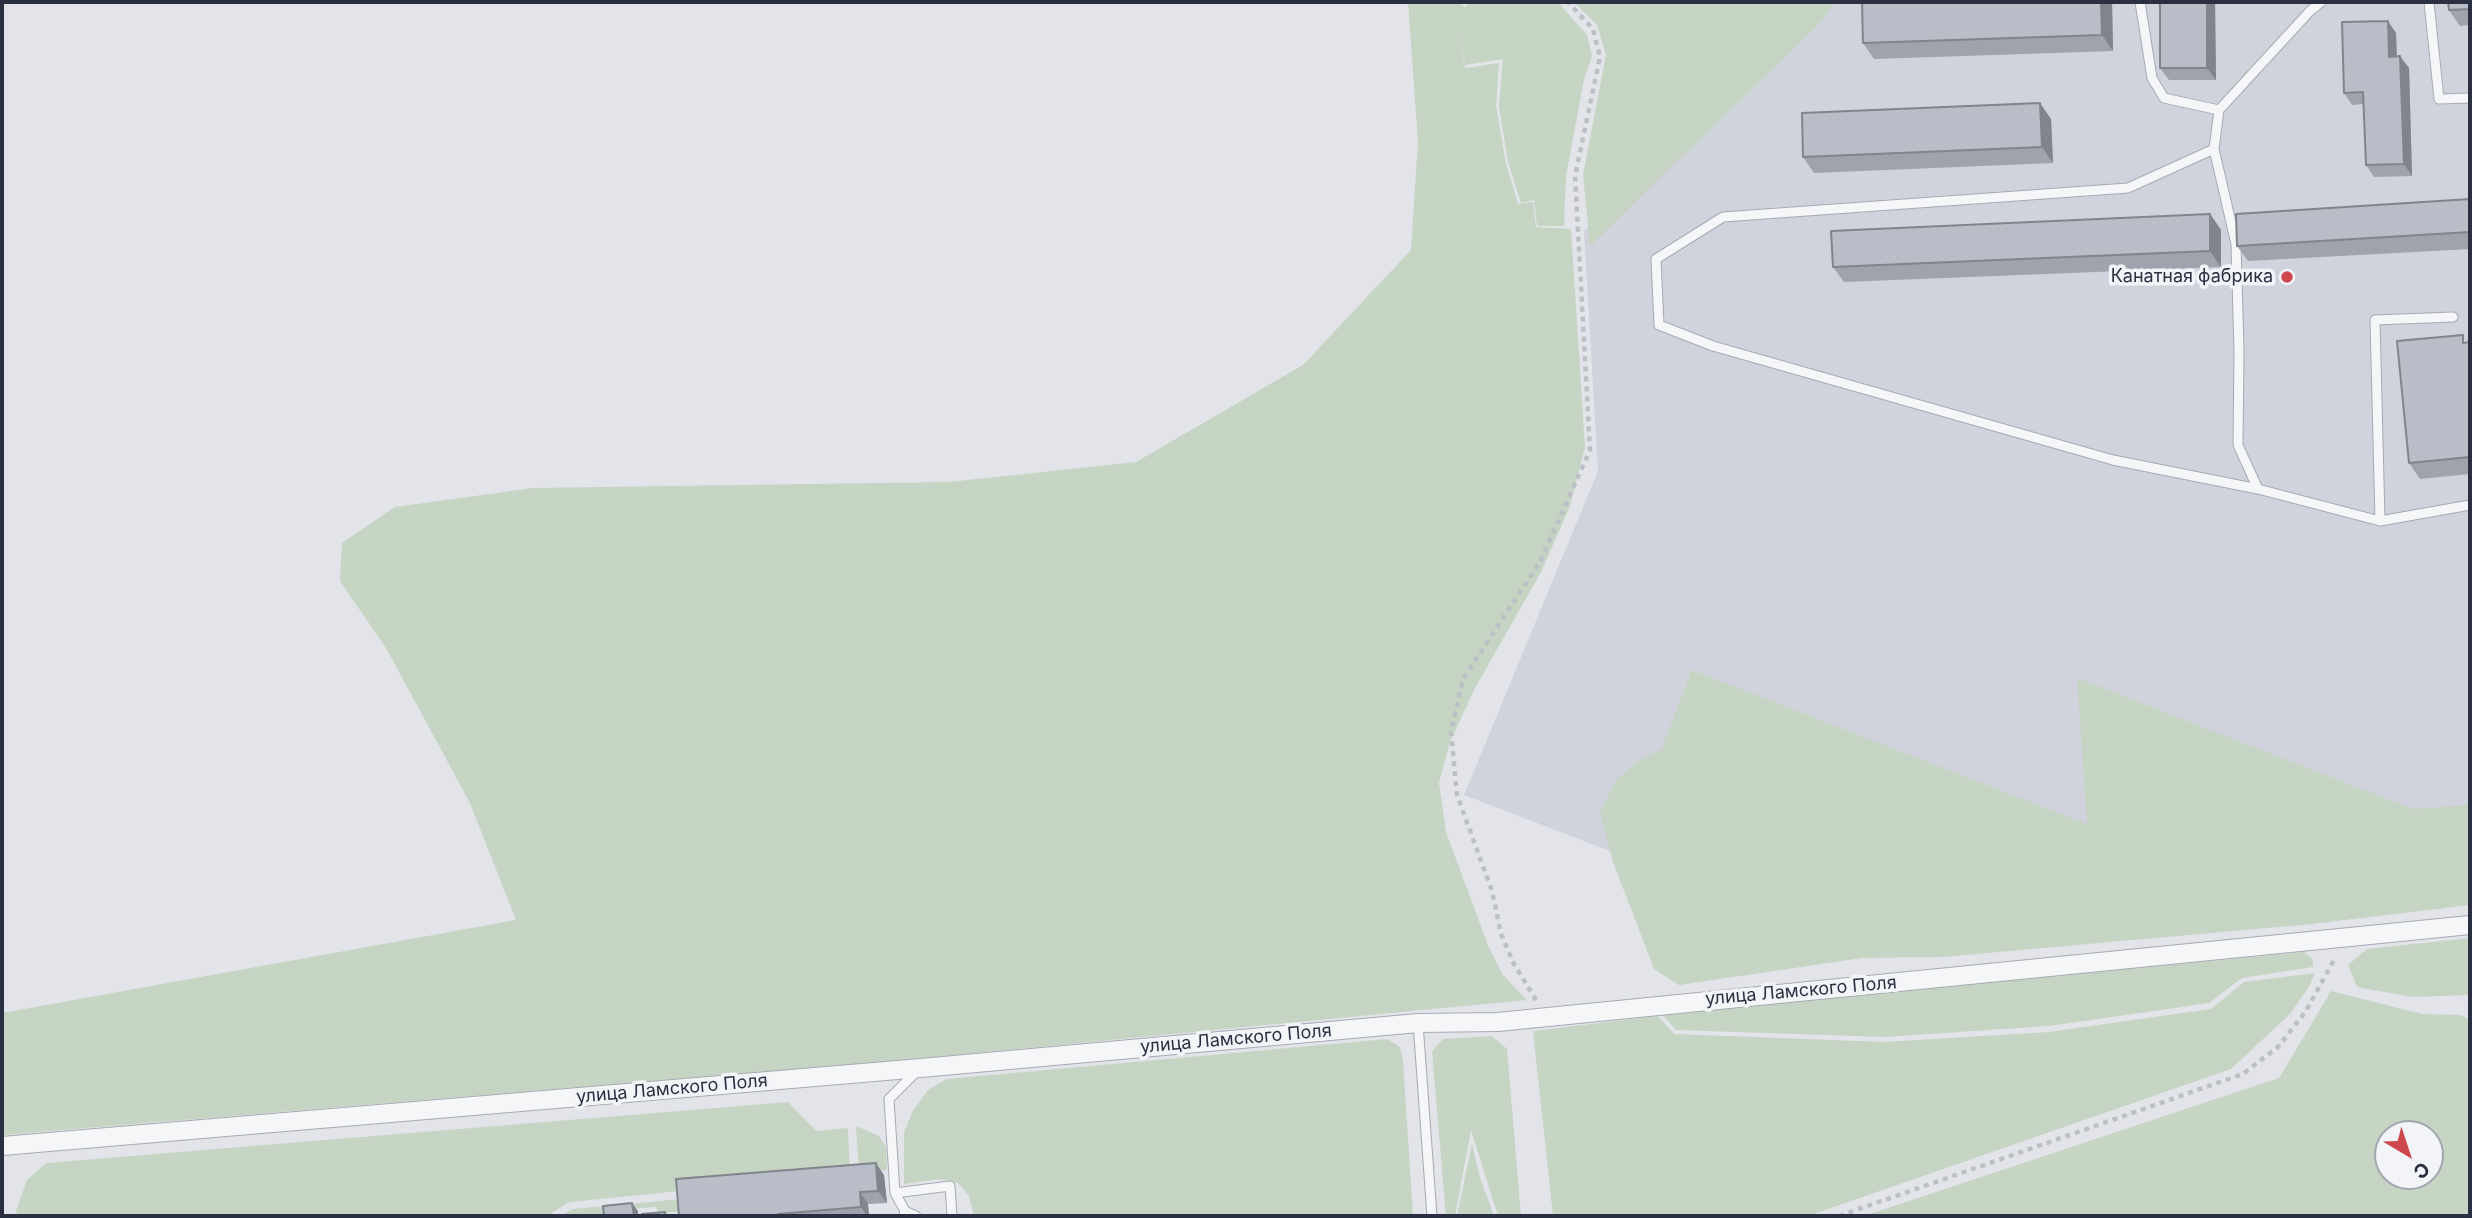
<!DOCTYPE html>
<meta charset="utf-8">
<style>
body{margin:0}
#map{position:relative;width:2472px;height:1218px;overflow:hidden;background:#e2e4ea;font-family:Inter,sans-serif}
canvas{display:block}
.frame{position:absolute;inset:0;border:4px solid #2a3042;pointer-events:none}
.north{position:absolute;left:2374px;top:1120px;width:70px;height:70px;box-sizing:border-box;background:#f2f4f8;border:2px solid #a2a6af;border-radius:50%;rotate:141deg;font-size:19px;font-weight:700;line-height:28px;text-align:center;color:#2a3042}
.north::after{content:'';display:block;margin:auto;width:24px;height:32px;background:#ce494e;clip-path:polygon(50% 0,100% 100%,50% 72%,0 100%)}
</style>
<div id="map">
<canvas width="2472" height="1218"></canvas>
<div class="frame"></div>
<div class="north">С</div>
</div>
<script>
const ctx = document.querySelector('canvas').getContext('2d');
ctx.lineJoin = 'round';
function fill(path, color) { ctx.fillStyle = color; ctx.fill(path, 'evenodd'); }
const shape = rows => new Path2D(rows.map(r => 'M' + r).join(''));
function stroke(path, color, width, dash) { ctx.strokeStyle = color; ctx.lineWidth = width; ctx.lineCap = dash ? 'butt' : 'round'; ctx.setLineDash(dash || []); ctx.stroke(path); }
function write(font, color, halo, rows, align = 'center') {
  ctx.font = font + ' Inter,sans-serif'; ctx.lineWidth = 7; ctx.setLineDash([]); ctx.textBaseline = 'middle'; ctx.strokeStyle = halo; ctx.fillStyle = color; for (const [text, x, y, turn = 0] of rows) {
    ctx.save(); ctx.translate(x, y); ctx.rotate((+turn || 0) * Math.PI / 180); ctx.textAlign = isNaN(turn) ? turn : align; if (halo) ctx.strokeText(text, 0, 0); ctx.fillText(text, 0, 0); ctx.restore();
  }
}
const built = shape([
 [1812,2,2470,2,2470,812,2094,834,1615,853,1464,795,1598,471,1584,231,1785,37]
]);
const green = shape([
 [1408,2,1456,2,1465,7,1469,2,1558,2,1587,35,1592,56,1584,79,1566,176,1564,226,1537,226,1534,200,1521,203,1508,162,1499,106,1503,59,1465,65,1458,29,1465,68,1499,63,1496,106,1506,164,1518,204,1533,202,1536,227,1571,229,1585,447,1570,506,1541,572,1474,690,1450,742,1439,783,1446,832,1488,945,1503,975,1527,1000,892,1061,2,1135,2,1013,516,920,470,803,386,648,340,581,342,543,395,507,533,488,949,482,1136,462,1303,365,1411,250,1418,142],
 [1651,2,1834,2,1821,22,1590,246,1583,175,1606,55,1597,25,1576,4,1649,4],
 [1692,670,2087,824,2077,678,2413,809,2470,805,2470,905,2312,924,1943,957,1862,958,1679,985,1654,969,1613,862,1600,813,1616,780,1641,759,1661,750],
 [2470,938,2470,995,2412,997,2357,987,2348,965,2367,949],
 [2304,952,2313,959,2313,967,2242,978,2209,1003,2049,1026,1884,1037,1676,1030,1662,1014],
 [2315,973,2308,988,2290,1014,2231,1069,1808,1216,1553,1216,1533,1031,1658,1016,1674,1034,1884,1042,2049,1032,2211,1009,2244,982],
 [2331,991,2422,1014,2461,1015,2470,1020,2470,1216,1864,1216,2279,1078],
 [2388,1134,2430,1134,2430,1176,2388,1176],
 [1492,1036,1507,1049,1521,1216,1498,1216,1471,1130,1455,1216,1446,1216,1432,1051,1443,1039],
 [1387,1039,1400,1047,1403,1061,1413,1216,974,1216,969,1196,958,1183,940,1179,904,1184,904,1133,912,1112,928,1090,947,1079],
 [788,1102,816,1131,848,1128,850,1174,569,1202,547,1216,17,1216,16,1211,27,1180,46,1163],
 [856,1126,879,1136,886,1147,887,1170,859,1172],
 [1472,1144,1480,1178,1494,1216,1457,1216],
 [681,1199,682,1212,658,1213,656,1207,605,1211,605,1216,561,1216,573,1209]
]);
const path = shape([
 [1536,1000,1514,964,1501,934,1492,891,1457,795,1451,732,1463,679,1540,562,1590,450,1575,176,1600,57,1593,29,1568,2],
 [1839,1216,2243,1074,2278,1047,2306,1011,2335,958]
]);
const service = shape([
 [2140,2,2152,78,2164,98,2219,110],
 [2429,2,2439,99,2470,98],
 [2214,149,2128,188,1723,217,1656,259,1659,325,1713,346,2113,460,2258,489,2380,521,2470,505],
 [2258,489,2238,445,2239,352,2236,244,2214,149,2219,110,2310,11,2321,2],
 [2380,521,2375,320,2453,317],
 [1418,1023,1432,1216],
 [895,1193,950,1186,952,1216],
 [905,1211,916,1216],
 [904,1216,905,1211,895,1193,889,1099,919,1069]
]);
const minor = shape([
 [2,1146,921,1068,1418,1023,1498,1022,2470,925]
]);
const wall = shape([
 [1862,2,2112,2,2113,51,1874,59,1863,43],
 [2160,2,2215,2,2216,80,2169,80,2160,68],
 [2470,2,2470,25,2460,26,2449,10],
 [2396,33,2397,56,2409,68,2412,176,2374,177,2366,165,2364,104,2352,105,2344,93],
 [2051,119,2053,163,1814,173,1803,157],
 [2470,199,2470,249,2248,261,2237,246],
 [2210,214,2221,230,2221,267,1844,282,1833,267],
 [2470,342,2470,474,2420,479,2409,463],
 [884,1175,887,1203,868,1204,869,1216,679,1216]
]);
const shadedWall = shape([
 [2101,2,2112,2,2113,51,2102,35],
 [2207,2,2215,2,2216,80,2207,68],
 [2388,21,2396,33,2397,69,2389,57],
 [2400,56,2409,68,2412,176,2404,164],
 [2040,103,2051,119,2053,163,2042,147],
 [2210,214,2221,230,2221,267,2210,251],
 [876,1163,884,1175,887,1203,878,1191],
 [860,1192,868,1204,869,1216,867,1216,861,1207],
 [632,1203,638,1211,638,1216,634,1216]
]);
const building = shape([
 [1862,2,2101,2,2102,35,1863,43,1862,2],
 [2160,2,2207,2,2207,68,2160,68,2160,2],
 [2448,2,2470,2,2470,9,2449,10,2448,2],
 [2388,21,2389,57,2400,56,2404,164,2366,165,2363,92,2344,93,2342,22,2388,21],
 [2040,103,2042,147,1803,157,1802,113,2040,103],
 [2470,199,2470,232,2237,246,2236,214,2470,199],
 [2210,214,2210,251,1833,267,1831,231,2210,214],
 [2463,335,2463,343,2470,342,2470,395,2469,396,2470,457,2409,463,2397,341,2463,335],
 [876,1163,878,1191,860,1192,861,1207,778,1214,778,1216,679,1216,676,1179,876,1163],
 [632,1203,634,1216,604,1216,603,1206,632,1203],
 [665,1212,666,1216,643,1216,642,1214,665,1212]
]);
const markers = [
 [2287,277,7,"#ce494e"]
];
const poiNames = [
 ["Канатная фабрика",2273,277]
];
const streetNames = [
 ["улица Ламского Поля",1801,991,-5],
 ["улица Ламского Поля",1236,1039,-5],
 ["улица Ламского Поля",672,1089,-5]
];
fill(built, '#d0d3dc');
fill(green, '#c6d4c3');
stroke(service, '#a7aab4', 11);
stroke(minor, '#a7aab4', 20);
stroke(path, '#bcbfc5', 4.5, [5, 5]);
stroke(service, '#f5f6f8', 9);
stroke(minor, '#f5f6f8', 18);
fill(wall, '#9fa3ab');
fill(shadedWall, '#82848b');
fill(building, '#b9bdc7');
stroke(building, '#82848b', 2);
for (const [x, y, r, color] of markers) { const dot = new Path2D(); dot.arc(x, y, r, 0, 2 * Math.PI); ctx.fillStyle = color; ctx.fill(dot); stroke(dot, '#f2f4f8', 2.5); }
write('18px', '#2a3042', '#f2f4f8', poiNames, 'right');
write('18px', '#2a3042', '#f2f4f8', streetNames);
</script>
